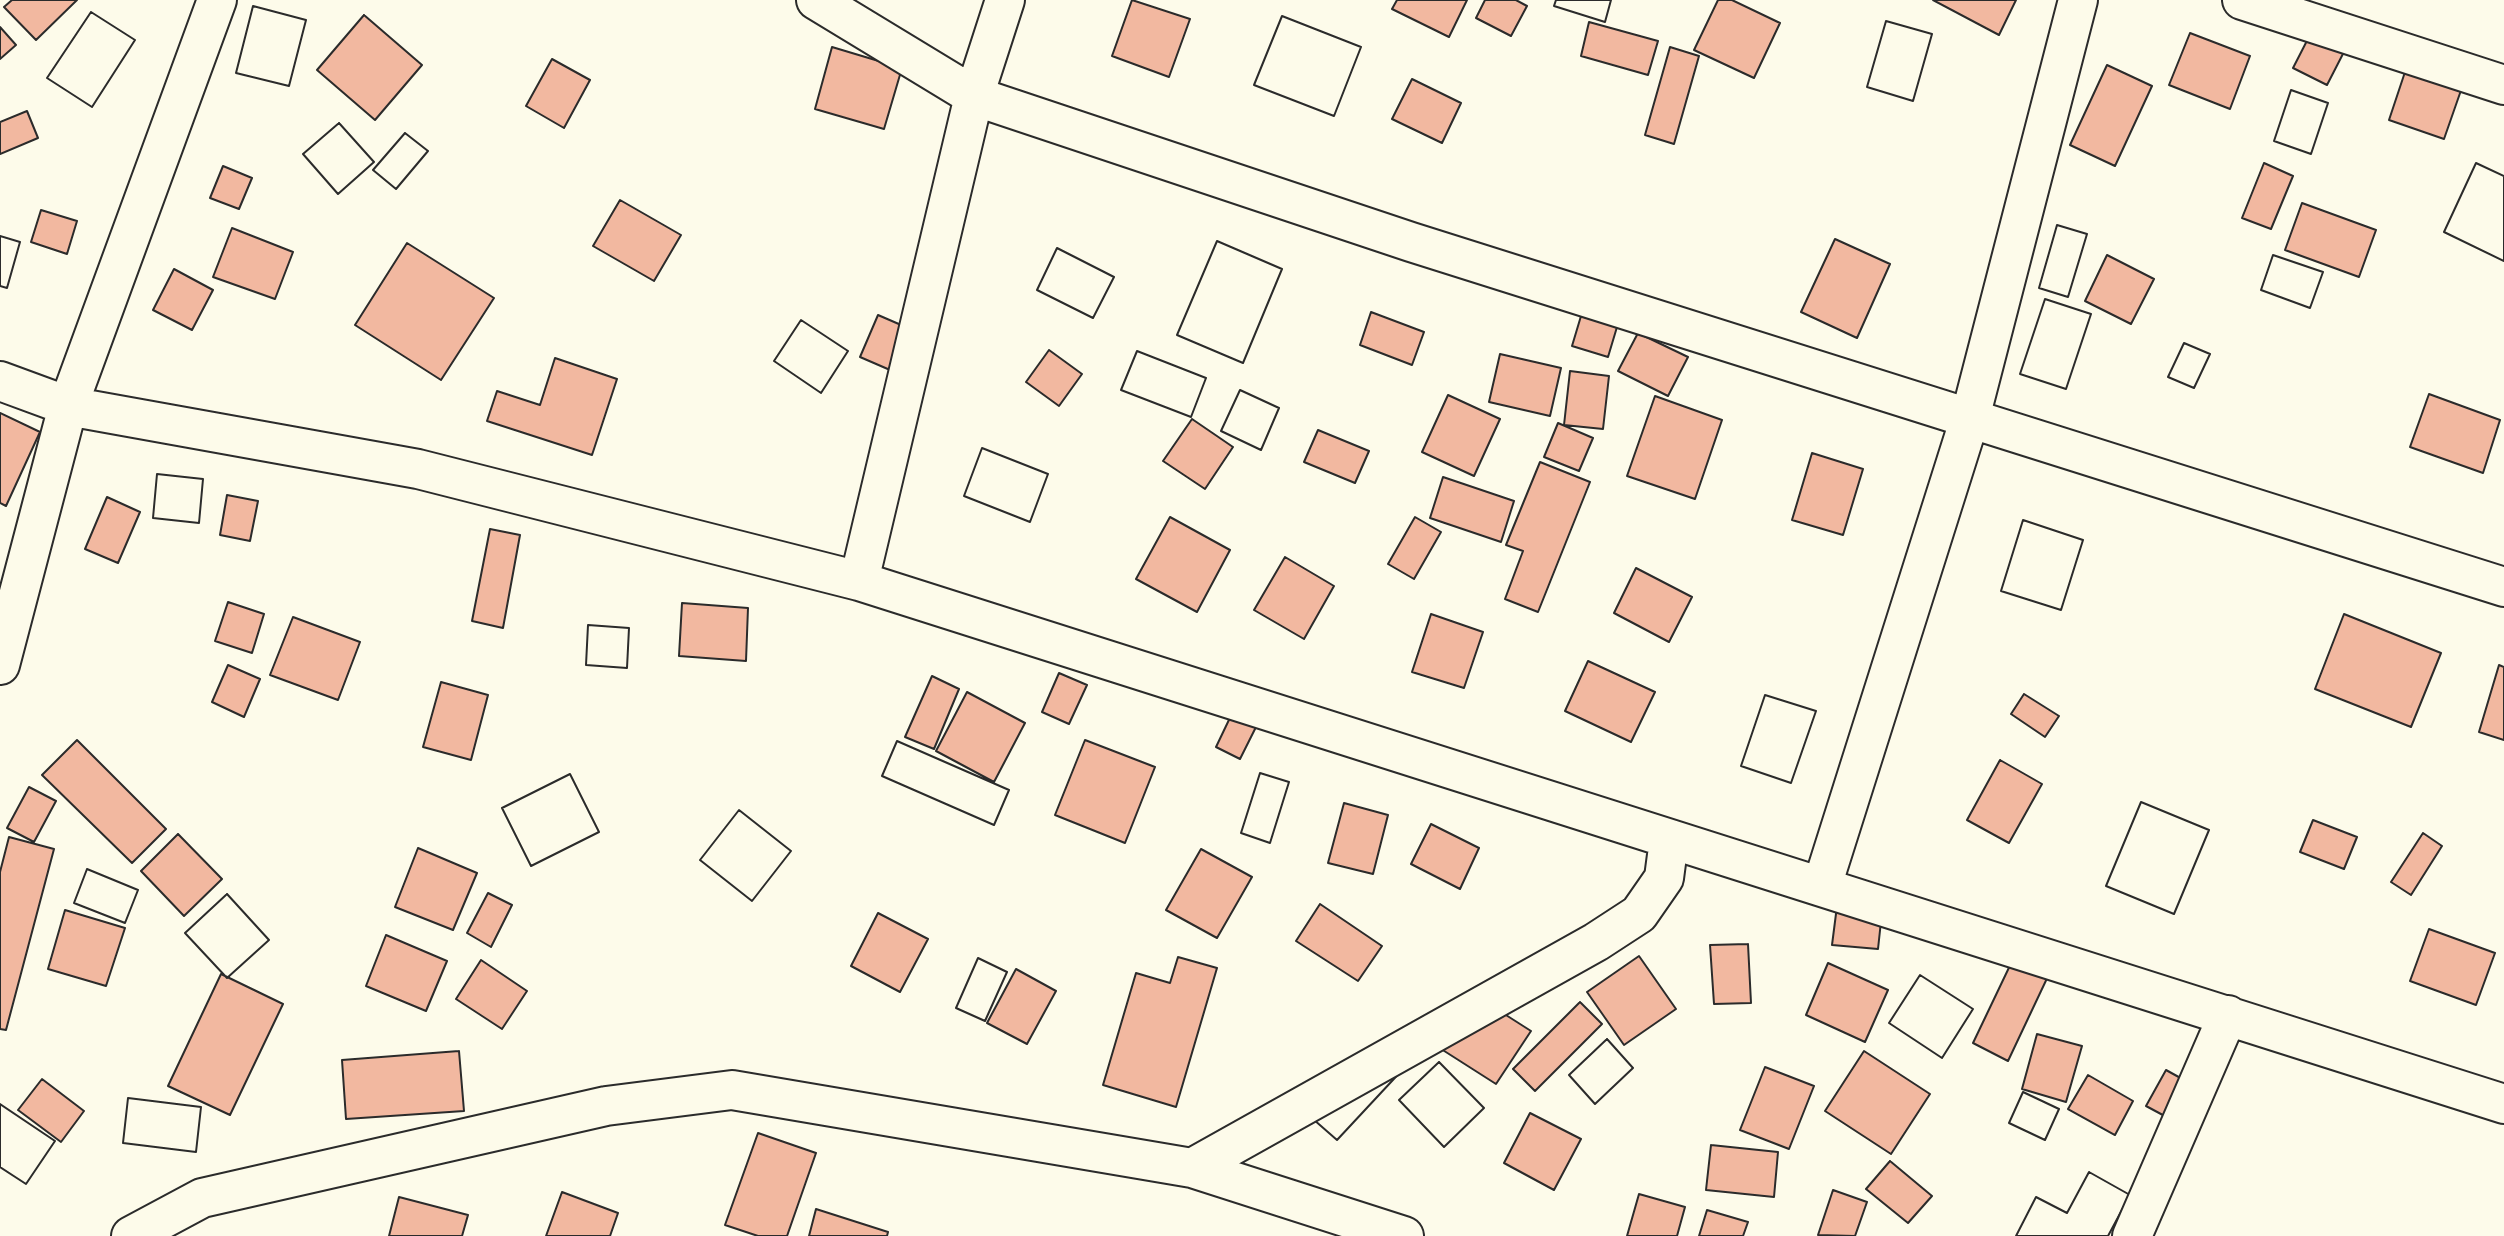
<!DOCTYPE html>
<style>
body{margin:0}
canvas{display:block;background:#fdfbea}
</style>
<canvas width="2504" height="1236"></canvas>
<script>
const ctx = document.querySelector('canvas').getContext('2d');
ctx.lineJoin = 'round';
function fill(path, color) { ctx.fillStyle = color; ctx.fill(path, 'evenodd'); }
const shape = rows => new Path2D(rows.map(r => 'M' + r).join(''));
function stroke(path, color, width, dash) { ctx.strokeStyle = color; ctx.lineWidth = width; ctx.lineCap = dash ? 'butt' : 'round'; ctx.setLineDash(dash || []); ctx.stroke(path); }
const building = shape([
 [12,0,77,0,36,40,4,7,12,0],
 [1132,0,1190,19,1169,77,1112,56,1132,0],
 [1397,0,1467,0,1449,37,1392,9,1397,0],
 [1485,0,1516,0,1527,6,1511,36,1476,18,1485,0],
 [1556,0,1611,0,1605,22,1554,6,1556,0],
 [1556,0,1611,0,1605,22,1554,6,1556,0],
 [1718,0,1732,0,1780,23,1754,78,1694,50,1718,0],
 [1933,0,2016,0,1999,35,1933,0],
 [253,6,306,20,289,86,236,73,253,6],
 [253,6,306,20,289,86,236,73,253,6],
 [91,12,135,40,92,107,47,78,91,12],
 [91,12,135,40,92,107,47,78,91,12],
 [364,15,422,65,375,120,317,70,364,15],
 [1282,16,1361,47,1334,116,1254,85,1282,16],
 [1282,16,1361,47,1334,116,1254,85,1282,16],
 [1886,21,1932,34,1913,101,1867,87,1886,21],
 [1886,21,1932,34,1913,101,1867,87,1886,21],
 [1589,22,1658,41,1648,75,1581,56,1589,22],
 [0,27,16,45,0,59,0,27],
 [2313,29,2347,46,2327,85,2293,68,2313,29],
 [2190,33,2250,56,2230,109,2169,85,2190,33],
 [832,47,902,68,884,129,815,109,832,47],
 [1670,47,1699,56,1674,144,1645,135,1670,47],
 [2410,57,2466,76,2444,139,2389,120,2410,57],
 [552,59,590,80,564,128,526,106,552,59],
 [2107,65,2152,86,2115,166,2070,145,2107,65],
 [1412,79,1461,103,1442,143,1392,119,1412,79],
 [2291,90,2328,103,2311,154,2274,141,2291,90],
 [2291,90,2328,103,2311,154,2274,141,2291,90],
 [27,111,38,138,0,154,0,122,27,111],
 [339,123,374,162,338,194,303,154,339,123],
 [339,123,374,162,338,194,303,154,339,123],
 [405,133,428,151,396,189,373,170,405,133],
 [405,133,428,151,396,189,373,170,405,133],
 [2264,163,2293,176,2271,229,2242,218,2264,163],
 [2476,163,2504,176,2504,261,2444,232,2476,163],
 [2476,163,2504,176,2504,261,2444,232,2476,163],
 [223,166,252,178,239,209,210,198,223,166],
 [620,200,681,235,654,281,593,246,620,200],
 [2302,203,2376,230,2359,277,2285,250,2302,203],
 [41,210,77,221,67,254,31,242,41,210],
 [2057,225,2087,234,2068,297,2039,288,2057,225],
 [2057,225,2087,234,2068,297,2039,288,2057,225],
 [232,228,293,252,275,299,213,277,232,228],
 [0,236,20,242,7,288,0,286,0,236],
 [0,236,20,242,7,288,0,286,0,236],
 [1835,239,1890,264,1857,338,1801,312,1835,239],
 [1217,241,1282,269,1243,363,1177,335,1217,241],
 [1217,241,1282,269,1243,363,1177,335,1217,241],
 [407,243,494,298,441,380,355,325,407,243],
 [1057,248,1114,277,1093,318,1037,290,1057,248],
 [1057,248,1114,277,1093,318,1037,290,1057,248],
 [2107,255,2154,279,2131,324,2085,301,2107,255],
 [2273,255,2323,272,2310,308,2261,290,2273,255],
 [2273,255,2323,272,2310,308,2261,290,2273,255],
 [174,269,213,290,192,330,153,310,174,269],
 [2045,299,2091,314,2066,389,2020,374,2045,299],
 [2045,299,2091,314,2066,389,2020,374,2045,299],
 [1371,312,1424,332,1412,365,1360,345,1371,312],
 [878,315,915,331,897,373,860,357,878,315],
 [1581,316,1617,327,1608,357,1572,346,1581,316],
 [801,320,848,351,821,393,774,361,801,320],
 [801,320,848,351,821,393,774,361,801,320],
 [1638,333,1688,357,1668,396,1618,371,1638,333],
 [2184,343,2210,354,2194,388,2168,377,2184,343],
 [2184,343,2210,354,2194,388,2168,377,2184,343],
 [1049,350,1082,374,1059,406,1026,382,1049,350],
 [1137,351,1206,378,1191,417,1121,390,1137,351],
 [1137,351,1206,378,1191,417,1121,390,1137,351],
 [1500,354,1561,368,1550,416,1489,402,1500,354],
 [555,358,617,379,592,455,487,421,497,391,540,405,555,358],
 [1570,371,1609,376,1603,429,1564,425,1570,371],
 [1240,390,1279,408,1261,450,1221,431,1240,390],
 [1240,390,1279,408,1261,450,1221,431,1240,390],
 [2429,394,2500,420,2483,473,2410,447,2429,394],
 [1448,395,1500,419,1474,476,1422,452,1448,395],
 [1655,396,1722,420,1695,499,1627,476,1655,396],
 [0,413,40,432,6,506,0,503,0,413],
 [1192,419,1233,447,1205,489,1163,461,1192,419],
 [1558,423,1593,438,1579,471,1544,457,1558,423],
 [1318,430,1369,451,1355,483,1304,462,1318,430],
 [982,448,1048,474,1030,522,964,496,982,448],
 [982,448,1048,474,1030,522,964,496,982,448],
 [1812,453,1863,469,1843,535,1792,520,1812,453],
 [1540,462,1590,482,1538,612,1505,599,1523,551,1506,545,1540,462],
 [157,474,203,479,199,523,153,518,157,474],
 [157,474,203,479,199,523,153,518,157,474],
 [1443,477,1514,501,1501,542,1430,518,1443,477],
 [227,495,258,501,250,541,220,535,227,495],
 [107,497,140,512,118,563,85,549,107,497],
 [1170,517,1230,550,1197,612,1136,579,1170,517],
 [1415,517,1441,532,1414,579,1388,564,1415,517],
 [2023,520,2083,540,2061,610,2001,591,2023,520],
 [2023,520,2083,540,2061,610,2001,591,2023,520],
 [490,529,520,535,503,628,472,621,490,529],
 [1285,557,1334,586,1304,639,1254,610,1285,557],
 [1636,568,1692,597,1669,642,1614,613,1636,568],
 [228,602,264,614,252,653,215,641,228,602],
 [682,603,748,608,746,661,679,656,682,603],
 [1431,614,1483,632,1464,688,1412,672,1431,614],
 [2344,614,2441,653,2411,727,2315,689,2344,614],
 [293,617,360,642,338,700,270,675,293,617],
 [588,625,629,628,627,668,586,665,588,625],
 [588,625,629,628,627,668,586,665,588,625],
 [1588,661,1655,692,1631,742,1565,711,1588,661],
 [228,665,260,679,244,717,212,702,228,665],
 [2499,665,2504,667,2504,740,2479,732,2499,665],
 [1059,673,1087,685,1069,724,1042,712,1059,673],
 [932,676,959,689,934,749,905,737,932,676],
 [441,682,488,695,471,760,423,747,441,682],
 [967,692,1025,723,994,782,936,751,967,692],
 [2024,694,2059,716,2045,737,2011,714,2024,694],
 [1765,695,1816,711,1791,783,1741,766,1765,695],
 [1765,695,1816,711,1791,783,1741,766,1765,695],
 [1238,701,1263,713,1240,759,1216,747,1238,701],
 [77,740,166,829,132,863,42,775,77,740],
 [1085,740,1155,767,1125,843,1055,815,1085,740],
 [897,741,1009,790,994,825,882,776,897,741],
 [897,741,1009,790,994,825,882,776,897,741],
 [2000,760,2042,784,2009,843,1967,820,2000,760],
 [1260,773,1289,782,1270,843,1241,833,1260,773],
 [1260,773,1289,782,1270,843,1241,833,1260,773],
 [570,774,599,832,531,866,502,808,570,774],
 [570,774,599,832,531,866,502,808,570,774],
 [29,787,56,801,34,842,7,828,29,787],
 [2141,802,2209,830,2174,914,2106,886,2141,802],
 [2141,802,2209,830,2174,914,2106,886,2141,802],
 [1344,803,1388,815,1373,874,1328,863,1344,803],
 [739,810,791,851,752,901,700,860,739,810],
 [739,810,791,851,752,901,700,860,739,810],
 [2313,820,2357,837,2344,869,2300,852,2313,820],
 [1431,824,1479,848,1460,889,1411,864,1431,824],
 [2423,833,2442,846,2411,895,2391,882,2423,833],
 [178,834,222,879,184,916,141,871,178,834],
 [9,837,54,849,6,1030,0,1029,0,872,9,837],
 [418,848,477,873,453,930,395,907,418,848],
 [1201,849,1252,877,1217,938,1166,910,1201,849],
 [87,869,138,890,125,923,74,903,87,869],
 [87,869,138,890,125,923,74,903,87,869],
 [488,893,512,905,491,947,467,933,488,893],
 [227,894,269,940,227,978,185,933,227,894],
 [227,894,269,940,227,978,185,933,227,894],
 [1320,904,1382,946,1358,981,1296,941,1320,904],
 [1837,906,1882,912,1878,949,1832,945,1837,906],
 [65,910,125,928,106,986,48,969,65,910],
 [878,913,928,939,900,992,851,966,878,913],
 [2429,929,2495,953,2476,1005,2410,981,2429,929],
 [386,935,447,961,426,1011,366,986,386,935],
 [1748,944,1751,1003,1714,1004,1710,945,1748,944],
 [2015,955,2050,972,2008,1061,1973,1043,2015,955],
 [1639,956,1676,1009,1624,1045,1587,992,1639,956],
 [1178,957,1217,968,1176,1107,1103,1085,1136,973,1170,983,1178,957],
 [978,958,1007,972,985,1021,956,1008,978,958],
 [978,958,1007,972,985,1021,956,1008,978,958],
 [481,960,527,991,502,1029,456,999,481,960],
 [1828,963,1888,990,1865,1042,1806,1015,1828,963],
 [1016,969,1056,991,1027,1044,987,1023,1016,969],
 [221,974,283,1004,230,1115,168,1086,221,974],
 [1920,975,1973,1009,1942,1058,1889,1023,1920,975],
 [1920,975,1973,1009,1942,1058,1889,1023,1920,975],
 [1473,994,1531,1031,1496,1084,1438,1047,1473,994],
 [1580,1002,1602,1024,1535,1091,1513,1069,1580,1002],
 [2037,1034,2082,1046,2066,1102,2022,1089,2037,1034],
 [1607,1039,1633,1068,1595,1104,1569,1075,1607,1039],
 [1607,1039,1633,1068,1595,1104,1569,1075,1607,1039],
 [459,1051,464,1111,346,1119,342,1060,459,1051],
 [1864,1051,1930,1094,1891,1154,1825,1111,1864,1051],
 [1439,1062,1484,1108,1444,1147,1399,1100,1439,1062],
 [1439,1062,1484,1108,1444,1147,1399,1100,1439,1062],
 [1405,1067,1337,1140,1313,1119,1405,1067],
 [1405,1067,1337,1140,1313,1119,1405,1067],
 [1765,1067,1814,1086,1789,1149,1740,1130,1765,1067],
 [2166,1070,2195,1086,2174,1121,2146,1106,2166,1070],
 [2088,1075,2133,1101,2115,1135,2068,1109,2088,1075],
 [42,1079,84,1111,61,1142,18,1110,42,1079],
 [2023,1092,2059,1109,2045,1140,2009,1123,2023,1092],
 [2023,1092,2059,1109,2045,1140,2009,1123,2023,1092],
 [128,1098,201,1107,196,1152,123,1143,128,1098],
 [128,1098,201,1107,196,1152,123,1143,128,1098],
 [0,1104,55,1141,26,1184,0,1167,0,1104],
 [0,1104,55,1141,26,1184,0,1167,0,1104],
 [1530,1113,1581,1139,1554,1190,1504,1163,1530,1113],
 [758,1133,816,1153,787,1236,758,1236,725,1225,758,1133],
 [1711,1145,1778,1152,1774,1197,1706,1190,1711,1145],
 [1890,1161,1932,1196,1908,1223,1866,1189,1890,1161],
 [2089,1172,2130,1195,2108,1236,2016,1236,2036,1197,2067,1213,2089,1172],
 [2089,1172,2130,1195,2108,1236,2016,1236,2036,1197,2067,1213,2089,1172],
 [1833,1190,1867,1202,1855,1236,1818,1235,1833,1190],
 [562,1192,618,1213,610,1236,546,1236,562,1192],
 [1639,1194,1685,1207,1677,1236,1627,1236,1639,1194],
 [399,1197,468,1215,462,1236,389,1236,399,1197],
 [816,1209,888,1232,887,1236,809,1236,816,1209],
 [1707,1210,1748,1222,1743,1236,1699,1236,1707,1210]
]);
const minor = shape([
 [816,0,974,96,1411,242,2504,587],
 [2242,0,2504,85],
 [0,381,68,406,418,469,859,581,2504,1104],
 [859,581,974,96,1005,0],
 [0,665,68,406,217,0],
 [1822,886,1970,418,2078,0],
 [1192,1168,1596,942,1639,914,1664,878,1669,840],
 [131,1236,202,1198,606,1106,732,1090,1192,1168,1404,1236],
 [2132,1236,2228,1015]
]);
fill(building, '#f2b8a0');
stroke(building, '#2b2b2b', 2);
stroke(minor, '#2b2b2b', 42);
stroke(minor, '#fdfbea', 38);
</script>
